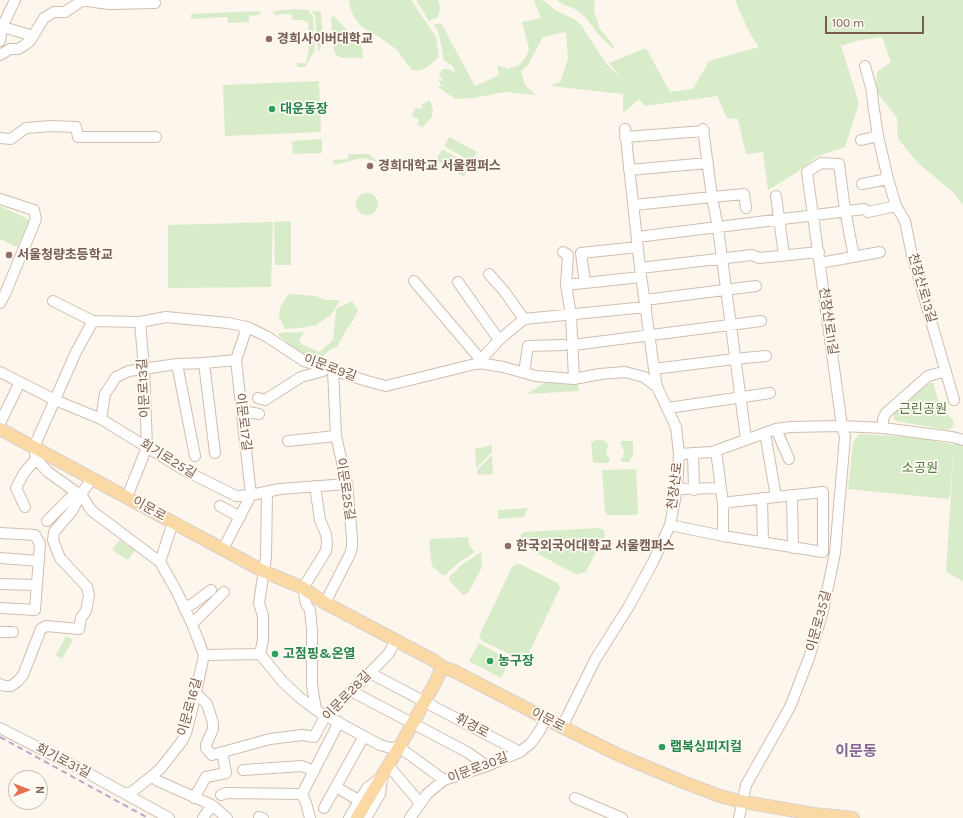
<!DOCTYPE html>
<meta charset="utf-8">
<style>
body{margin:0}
#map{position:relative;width:963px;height:818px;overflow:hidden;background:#fdf6ec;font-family:Karla,sans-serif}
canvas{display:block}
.north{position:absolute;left:8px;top:770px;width:40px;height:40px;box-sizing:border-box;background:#fffaf3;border:1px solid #cabbb1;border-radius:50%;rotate:90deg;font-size:11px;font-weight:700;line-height:16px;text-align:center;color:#7a5c4d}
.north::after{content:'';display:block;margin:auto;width:14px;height:18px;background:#e76f51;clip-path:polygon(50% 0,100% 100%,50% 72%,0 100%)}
.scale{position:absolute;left:825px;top:16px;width:99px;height:18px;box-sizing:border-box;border:2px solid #7a5c4d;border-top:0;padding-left:5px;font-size:12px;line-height:14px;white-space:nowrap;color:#7a5c4d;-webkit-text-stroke:3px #fffaf3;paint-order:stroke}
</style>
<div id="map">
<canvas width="963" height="818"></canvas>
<div class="north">N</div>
<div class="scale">100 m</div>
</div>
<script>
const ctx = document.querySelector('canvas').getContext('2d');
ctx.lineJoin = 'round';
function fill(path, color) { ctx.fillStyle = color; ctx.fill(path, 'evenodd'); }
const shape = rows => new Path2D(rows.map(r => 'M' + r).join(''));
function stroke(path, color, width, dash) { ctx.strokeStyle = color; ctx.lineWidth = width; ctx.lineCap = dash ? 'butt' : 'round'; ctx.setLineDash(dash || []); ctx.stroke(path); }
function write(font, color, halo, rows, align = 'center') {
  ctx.font = font + ' Karla,"Noto Sans KR",sans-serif'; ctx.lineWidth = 3.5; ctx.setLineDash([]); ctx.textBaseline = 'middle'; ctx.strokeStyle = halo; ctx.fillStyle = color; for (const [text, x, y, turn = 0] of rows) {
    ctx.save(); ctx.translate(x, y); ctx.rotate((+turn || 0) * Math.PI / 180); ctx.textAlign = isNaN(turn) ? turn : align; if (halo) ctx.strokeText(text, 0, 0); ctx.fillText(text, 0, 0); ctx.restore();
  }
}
const green = shape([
 [349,0,411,0,436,37,439,57,426,68,418,71,412,70,396,49,378,36,368,32,360,25,354,17,350,8],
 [416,0,438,0,440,8,438,17,429,21],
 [534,0,543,0,555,10,574,19,581,25,607,65,621,78,609,63,646,48,670,92,693,89,709,61,759,47,750,34,735,0,963,0,963,205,954,193,919,164,898,139,897,118,875,90,877,72,891,62,882,37,856,41,841,46,859,103,845,147,816,157,796,173,768,190,763,152,746,154,738,119,727,118,717,96,645,106,639,99,623,113,623,94,550,86,560,82,568,59,566,32,543,37,528,65,521,71,525,85,536,95,505,92,473,98,455,99,437,86,445,87,441,85,438,79,443,81,439,74,443,69,449,69,455,73,453,66,444,60,438,31,434,25,441,23,475,86,499,75,497,65,508,69,519,65,526,57,529,49,522,22,541,18],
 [557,0,595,0,594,11,600,29,614,46,613,49,598,34,587,19,575,9,562,4],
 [293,9,308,10,313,17,315,50,305,67,297,67,297,63,306,63,309,48,308,22,303,20,293,20,291,14,275,15,273,13,274,11],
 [258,11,261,13,259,15,249,16,249,22,228,23,227,17,191,19,191,14],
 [312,11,321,12,323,42,318,53,315,16],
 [334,16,361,45,363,53,363,58,342,58,336,55,333,48,331,17],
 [319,81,321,132,225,136,223,85],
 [430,100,433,110,432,117,422,128,417,124,419,120,412,115,415,108,422,109,421,105],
 [449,137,477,152,472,162,444,146],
 [322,139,322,153,293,154,292,141],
 [442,149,470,165,464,177,436,160],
 [348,154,369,154,379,163,372,160,362,158,333,165,333,160,348,159],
 '356 204a11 11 0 1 1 22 0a11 11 0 1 1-22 0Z',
 [0,206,30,220,17,247,0,239],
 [291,221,291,265,275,265,274,222],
 [273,222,271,287,168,288,168,225],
 [292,294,316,296,325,300,340,300,331,315,316,325,299,328,285,329,279,317,280,307,288,295],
 [352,301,358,310,353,321,346,330,337,347,331,349,318,360,306,358,278,335,279,333,304,332,299,340,303,345,320,352,333,340,336,309],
 [933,382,939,403,954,422,952,428,948,430,895,421,893,414,922,387],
 [544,383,578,384,579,391,527,394],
 [955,431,963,434,963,581,946,572,954,446,950,495,948,499,848,489,853,443,856,438,860,434,921,438,954,445],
 [595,440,602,440,607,443,608,446,606,454,610,459,608,463,596,463,593,462,591,443],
 [622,441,633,441,633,455,629,462,623,462,620,460,623,457,624,451,620,443],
 [492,445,492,452,476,468,475,449],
 [492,455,493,474,477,475,477,470],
 [636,469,638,513,635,515,607,515,605,511,602,470],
 [528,508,524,517,498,519,498,510],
 [599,528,604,530,605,536,586,571,580,574,575,574,520,544,518,541,521,534,524,532],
 [468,537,469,545,475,552,462,560,445,575,442,575,432,566,429,542,430,539],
 [119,540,135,550,128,560,112,550],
 [481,552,482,564,481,569,468,593,463,595,449,580,449,577,463,564],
 [520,564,558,583,560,588,527,657,522,660,482,641,479,636,512,567,515,565],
 [66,636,73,640,62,659,56,655],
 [479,643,510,660,501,678,469,661]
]);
const minor = shape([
 [80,0,109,4,155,3],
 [0,26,33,36],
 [0,41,2,27,15,0],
 [0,55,10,49,18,49,25,45,30,41,44,18,54,12,65,12,83,0],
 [865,66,872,91,873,103,878,136,888,179,896,206,905,221,912,255,954,400],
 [703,129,712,197,718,228,746,439],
 [625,137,704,131],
 [0,138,11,139,26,128,52,126,76,127,78,137,156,137],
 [861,140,878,136],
 [629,170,708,163],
 [862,184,888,179],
 [776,196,784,255],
 [0,199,34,210,36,219,5,294,0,303],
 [634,205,712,197,744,194,746,208],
 [868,212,896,206],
 [637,237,864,209],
 [563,252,568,255,566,285],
 [820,263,880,252],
 [640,268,752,255,759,258,819,252],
 [489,274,504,291,524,319],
 [414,281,481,360],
 [458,282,499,340],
 [585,283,581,253,638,247],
 [645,300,756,286],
 [53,301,93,321],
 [573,345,761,321],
 [204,363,215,453],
 [177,364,195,456],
 [477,364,499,340,524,319,646,307],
 [654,369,734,359,766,356],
 [0,372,55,400,101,419,184,470,236,496,251,495,280,489,347,484],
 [524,372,528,346,564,345],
 [574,379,571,315,566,285,641,277],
 [258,398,265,400,301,377,323,371,326,368],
 [668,408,770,393],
 [242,411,259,414],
 [101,419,105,394,116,377,129,371,177,364,204,363,236,360],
 [0,423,20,382],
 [883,428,883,419,886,413,928,376,946,371],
 [776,429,789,459],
 [765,433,776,497],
 [288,441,336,436],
 [716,451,723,504,723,536],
 [693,453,694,490],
 [679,454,712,452,776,429,791,427,842,426,883,428,952,437,963,440],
 [92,479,81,494,89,507,92,511,160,562],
 [315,486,320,520,326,534,327,543,326,551,303,588,306,604,310,610,312,630,312,685,316,710],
 [677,489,721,488],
 [792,495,793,548],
 [127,497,147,447,144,368,140,322],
 [762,498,763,543],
 [220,506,240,517],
 [25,507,16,488,24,473,36,459,34,447,76,352,93,321,140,322,166,317,228,323,247,327,266,336,304,361,367,381,386,386,479,363,503,367,536,376,574,379,600,374,625,372,644,377,657,387],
 [47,521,76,492],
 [670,525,723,536,823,552,823,492,730,502,723,504],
 [0,533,35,535,40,544,35,610,0,608],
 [223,549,251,495,236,360,247,327],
 [0,558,39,561],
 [0,584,37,585],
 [325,603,349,556,352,548,352,537,347,484,336,436,333,370],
 [184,608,194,603,211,590],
 [192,624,224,592],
 [0,632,13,632],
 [260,654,263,640,263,616,259,603,266,557,267,492],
 [204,655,260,654,282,681,299,697,319,712,380,745,391,748,399,747,444,780],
 [370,673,520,752],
 [0,684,4,686,11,686,18,681,23,675,41,629,46,626,79,629,81,618,86,611,89,595,87,587,60,558,53,540,54,532,72,511,81,494,76,492,48,472,36,459],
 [351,691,467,752,487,766],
 [195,695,200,697,207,704,213,723,213,729,206,745,206,748,212,755,270,739,302,735,314,737,326,715,370,673,389,653,396,640],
 [562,727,595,660,629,606,653,562,670,525,677,489,679,454,676,427,657,387,654,369,640,268,625,129],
 [0,728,84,771,169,818],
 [388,765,420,803],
 [243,770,302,766,314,771],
 [152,776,158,781,212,805,227,818],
 [336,787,360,801],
 [127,794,133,791,152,776,161,768,182,741,186,733,192,710,204,655,192,624,177,592,160,562,173,522],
 [221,795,226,793,302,794],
 [194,798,206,777,226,773,222,752],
 [575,798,622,818],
 [324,808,364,736],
 [259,817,263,818],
 [203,818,212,805],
 [310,818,306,803,302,794,339,722],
 [349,818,367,788,379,779],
 [366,818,380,794,382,778],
 [410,818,427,794,444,780,487,766,520,752,531,743,539,732,546,719],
 [739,818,746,785,790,707,809,658,823,611,835,553,845,437,842,426,807,172,821,163,839,164,845,210,854,257]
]);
const major = shape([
 [0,429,263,571,303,588,325,603,433,660,442,667,454,671,562,727,621,756,683,782,720,796,739,801,813,814,853,818],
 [357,818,404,739,436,681,442,667]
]);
const rail = shape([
 [0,737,148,818]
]);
const markers = [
 [269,39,4,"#8d6e63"],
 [272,109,4,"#2e9e5b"],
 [370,166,4,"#8d6e63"],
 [9,255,4,"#8d6e63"],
 [508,546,4,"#8d6e63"],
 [275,654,4,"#2e9e5b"],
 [490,661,4,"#2e9e5b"],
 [662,747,4,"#2e9e5b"]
];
const educationNames = [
 ["경희사이버대학교",277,39],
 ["경희대학교 서울캠퍼스",378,166],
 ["서울청량초등학교",17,255],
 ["한국외국어대학교 서울캠퍼스",516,546]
];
const leisureNames = [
 ["대운동장",280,109],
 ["고점핑&온열",283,654],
 ["농구장",498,661],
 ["랩복싱피지컬",670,747]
];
const streetNames = [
 ["천장산로13길",922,288,74],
 ["천장산로11길",828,321,82],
 ["이문로9길",330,368,20],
 ["이문로13길",144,388,-93],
 ["이문로17길",243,422,83],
 ["회기로25길",168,459,31],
 ["천장산로",675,486,-83],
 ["이문로25길",345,489,81],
 ["이문로",149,509,29],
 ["이문로35길",819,621,-75],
 ["이문로28길",347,696,-46],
 ["이문로16길",190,707,-75],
 ["이문로",548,720,27],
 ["휘경로",472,726,28],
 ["회기로31길",63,761,27],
 ["이문로30길",478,768,-21]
];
const parkNames = [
 ["근린공원",923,409],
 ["소공원",920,468]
];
const quarterNames = [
 ["이문동",856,752]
];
fill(green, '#d8ecc9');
stroke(minor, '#d1beb0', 12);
stroke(major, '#dad1cd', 14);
stroke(minor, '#fff', 10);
stroke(major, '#fbd9a5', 12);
stroke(rail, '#b9a8c9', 2, [6, 4]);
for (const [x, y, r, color] of markers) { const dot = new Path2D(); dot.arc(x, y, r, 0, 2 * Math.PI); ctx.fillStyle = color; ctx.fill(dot); stroke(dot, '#fffaf3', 1.5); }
write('bold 13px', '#785e54', '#fffaf3', educationNames, 'left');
write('bold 13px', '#27864d', '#fffaf3', leisureNames, 'left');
write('13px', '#7a5c4d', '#fffaf3', streetNames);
write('13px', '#537a41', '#fffaf3', parkNames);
write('bold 15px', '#846695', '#fffaf3', quarterNames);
</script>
